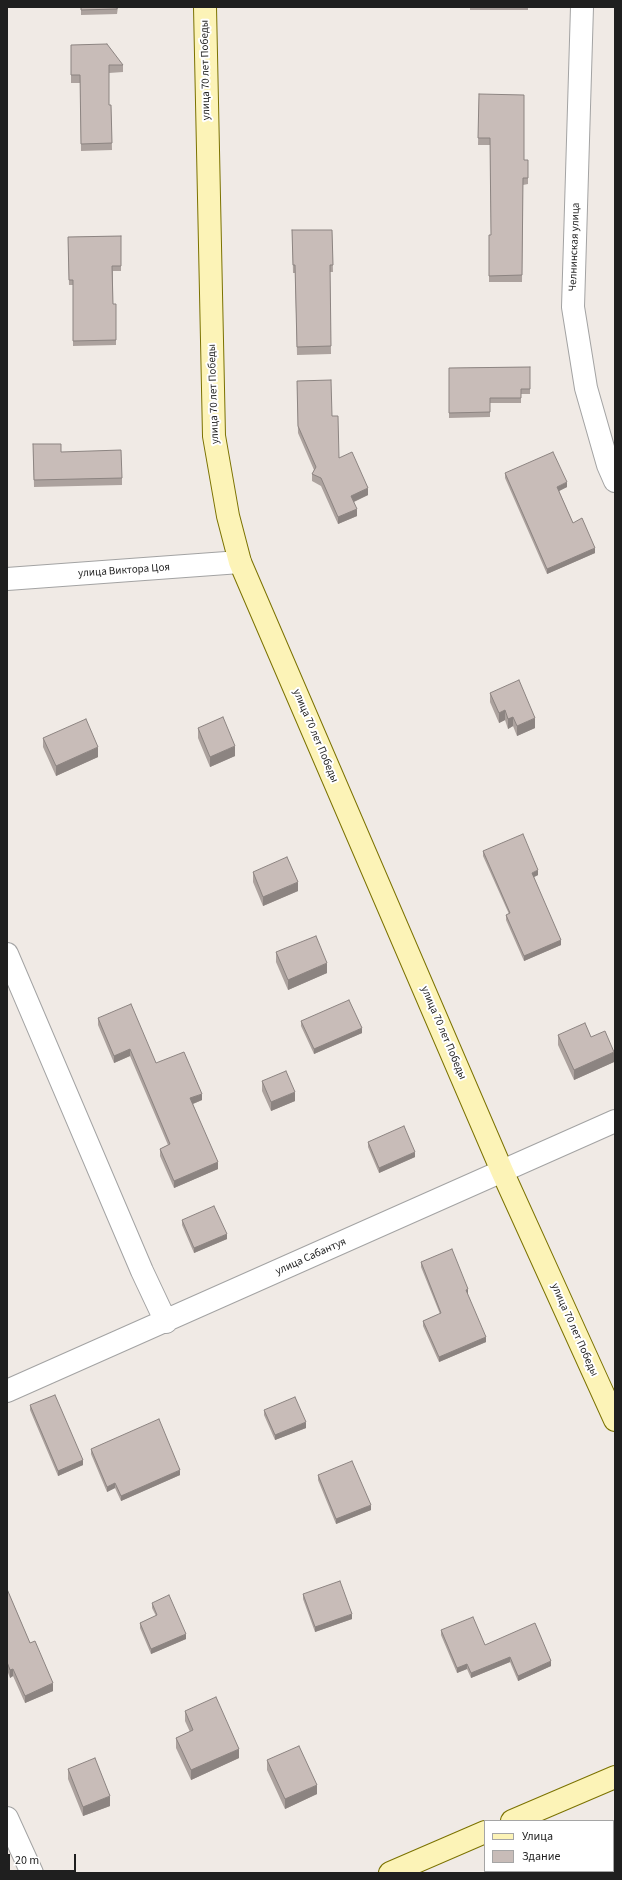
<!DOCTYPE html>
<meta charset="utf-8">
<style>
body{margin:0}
#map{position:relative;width:622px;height:1880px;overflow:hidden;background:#f0eae5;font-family:"Source Sans 3",sans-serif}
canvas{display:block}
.frame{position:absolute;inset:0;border:8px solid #1f1f1f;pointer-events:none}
.legend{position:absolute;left:484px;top:1820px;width:130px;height:52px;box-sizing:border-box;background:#fff;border:1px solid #a5a5a5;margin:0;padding:5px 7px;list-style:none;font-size:12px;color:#1f1f1f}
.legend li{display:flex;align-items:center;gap:8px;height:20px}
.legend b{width:20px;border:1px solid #a5a5a5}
.scale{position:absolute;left:8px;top:1854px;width:68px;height:18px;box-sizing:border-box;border:2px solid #1f1f1f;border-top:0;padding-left:5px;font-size:12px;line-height:14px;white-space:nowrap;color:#1f1f1f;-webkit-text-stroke:3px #fff;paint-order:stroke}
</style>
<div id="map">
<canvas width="622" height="1880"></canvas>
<div class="frame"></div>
<ul class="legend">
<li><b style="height:5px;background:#fcf3b7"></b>Улица</li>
<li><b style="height:11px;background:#c8bcb8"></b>Здание</li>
</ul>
<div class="scale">20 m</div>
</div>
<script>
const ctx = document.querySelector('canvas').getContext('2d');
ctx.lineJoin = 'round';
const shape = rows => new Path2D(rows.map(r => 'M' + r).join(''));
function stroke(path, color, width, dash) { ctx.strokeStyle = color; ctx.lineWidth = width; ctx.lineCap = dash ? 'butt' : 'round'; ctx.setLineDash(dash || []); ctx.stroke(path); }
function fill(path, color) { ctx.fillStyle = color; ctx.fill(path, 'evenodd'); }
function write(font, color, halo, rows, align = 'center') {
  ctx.font = font + ' "Source Sans 3",sans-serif'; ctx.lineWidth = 4; ctx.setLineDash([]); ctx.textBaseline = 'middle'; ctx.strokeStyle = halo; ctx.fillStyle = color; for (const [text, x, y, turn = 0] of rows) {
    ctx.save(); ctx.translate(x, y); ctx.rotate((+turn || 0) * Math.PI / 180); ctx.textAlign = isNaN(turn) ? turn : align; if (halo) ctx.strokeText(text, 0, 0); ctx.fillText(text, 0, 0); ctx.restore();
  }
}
const street = shape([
 [582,7,573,307,586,388,608,465,615,481],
 [7,579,240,562],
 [7,954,142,1271,166,1322],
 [7,1391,615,1121],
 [7,1818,32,1873]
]);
const secondary = shape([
 [205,7,214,436,228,516,240,562,502,1171,615,1420],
 [512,1821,615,1777],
 [390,1873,485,1832]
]);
const wall = shape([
 [81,7,118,7,117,14,81,15],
 [470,7,528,7,528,10,470,10],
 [71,45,123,65,123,72,109,73,109,105,111,105,112,150,81,151,80,83,71,83],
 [479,94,524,160,528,160,528,184,523,185,522,282,489,282,489,235,491,235,490,145,478,145],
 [292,230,332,230,333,272,330,272,331,354,297,355,295,273,293,273],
 [121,236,121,271,113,271,113,304,116,304,116,345,73,346,73,285,69,285,68,237],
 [530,367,530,394,521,394,521,403,490,403,490,417,449,418,449,368],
 [297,381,332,416,339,458,368,495,354,502,357,516,338,524,321,486,312,481,312,474,314,470,298,433],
 [33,444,61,452,122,478,122,485,34,487],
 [505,473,567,487,559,491,573,523,595,553,547,574,505,478],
 [490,693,535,728,517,736,513,726,508,729,505,720,499,723,490,702],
 [198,728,235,756,210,767,198,738],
 [43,738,98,757,56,776,43,747],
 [483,851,538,875,534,877,561,945,524,961,506,920,506,915,509,914,483,856],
 [253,872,298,891,263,906,253,882],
 [276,952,327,973,288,990,276,962],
 [98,1018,156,1063,202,1100,193,1104,218,1169,174,1188,160,1156,160,1149,168,1145,130,1056,114,1063,98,1025],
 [301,1021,362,1033,314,1054,301,1026],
 [558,1035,591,1037,614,1062,574,1080,558,1045],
 [262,1081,295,1101,271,1111,262,1091],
 [368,1142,415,1157,379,1173,368,1147],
 [182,1220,227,1239,194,1253,182,1225],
 [421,1262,468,1294,467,1294,486,1342,439,1362,423,1326,423,1321,440,1314,421,1267],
 [30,1405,83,1465,58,1476,30,1410],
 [264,1410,306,1428,275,1440,264,1415],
 [91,1449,180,1475,121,1501,115,1488,107,1492,91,1454],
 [318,1475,371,1510,336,1524,318,1480],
 [7,1589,30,1643,53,1691,25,1703,13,1676,10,1678,7,1670],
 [303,1594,352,1619,315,1632,303,1599],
 [152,1603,186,1639,151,1654,140,1628,140,1623,156,1616,152,1608],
 [441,1630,485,1645,551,1666,518,1681,510,1662,471,1678,467,1669,457,1673,441,1635],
 [185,1711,239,1758,191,1780,176,1748,176,1738,190,1732,185,1721],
 [267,1760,317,1794,285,1809,267,1770],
 [68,1769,110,1806,83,1816,68,1779]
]);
const shadedWall = shape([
 [567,482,567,487,557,492,557,487],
 [368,488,368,495,351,503,351,496],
 [357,509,357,516,338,524,338,517],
 [595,548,595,553,547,574,547,569],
 [505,710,505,720,499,723,499,713],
 [513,717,513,726,508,729,508,719],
 [535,718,535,728,517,736,517,726],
 [235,746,235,756,210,767,210,757],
 [98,747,98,757,56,776,56,766],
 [538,870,538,875,532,878,532,873],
 [298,882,298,891,263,906,263,897],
 [561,940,561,945,524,961,524,956],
 [327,963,327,973,288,990,288,980],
 [362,1028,362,1033,314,1054,314,1049],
 [130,1049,130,1056,114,1063,114,1056],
 [614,1052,614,1062,574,1080,574,1070],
 [295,1092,295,1101,271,1111,271,1102],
 [202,1094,202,1100,190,1105,190,1098],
 [415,1152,415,1157,379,1173,379,1168],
 [218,1162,218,1169,174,1188,174,1181],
 [227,1234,227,1239,194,1253,194,1248],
 [468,1289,468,1294,466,1295,466,1290],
 [486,1337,486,1342,439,1362,439,1357],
 [306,1422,306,1428,275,1440,275,1435],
 [83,1460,83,1465,58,1476,58,1471],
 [180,1470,180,1475,121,1501,121,1496],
 [115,1483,115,1488,107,1492,107,1487],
 [371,1505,371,1510,336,1524,336,1519],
 [352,1614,352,1619,315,1632,315,1627],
 [186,1634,186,1639,151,1654,151,1649],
 [510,1657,510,1662,471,1678,471,1673],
 [551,1661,551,1666,518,1681,518,1676],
 [467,1664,467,1669,457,1673,457,1668],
 [13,1669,13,1676,10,1678,10,1670],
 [53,1683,53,1691,25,1703,25,1696],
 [239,1749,239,1758,191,1780,191,1770],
 [317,1785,317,1794,285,1809,285,1799],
 [110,1796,110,1806,83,1816,83,1807]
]);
const building = shape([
 [81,7,117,7,117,9,81,10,81,7],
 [107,44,123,65,109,65,109,105,111,105,112,143,81,144,80,75,71,75,71,45,107,44],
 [479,94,524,95,524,160,528,160,528,178,523,178,522,275,489,276,489,235,491,235,490,138,478,138,479,94],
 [292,230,332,230,333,265,330,265,331,346,297,347,295,265,293,265,292,230],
 [121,236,121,266,112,266,113,304,116,304,116,340,73,341,73,280,69,280,68,237,121,236],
 [530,367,530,389,521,389,521,398,490,398,490,412,449,413,449,368,530,367],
 [331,380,332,416,338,416,339,458,352,452,368,488,351,496,357,509,338,517,321,478,312,474,316,467,298,426,297,381,331,380],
 [33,444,61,444,61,452,121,450,122,478,34,480,33,444],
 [553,452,567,482,557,487,573,523,582,518,595,548,547,569,505,473,553,452],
 [519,680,535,718,517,726,513,717,508,719,505,710,499,713,490,693,519,680],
 [223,717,235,746,210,757,198,728,223,717],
 [86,719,98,747,56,766,43,738,86,719],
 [523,834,538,870,532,873,561,940,524,956,506,915,510,913,483,851,523,834],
 [287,857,298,882,263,897,253,872,287,857],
 [316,936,327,963,288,980,276,952,316,936],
 [349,1000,362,1028,314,1049,301,1021,349,1000],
 [131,1004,156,1063,184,1052,202,1094,190,1098,218,1162,174,1181,160,1149,170,1144,130,1049,114,1056,98,1018,131,1004],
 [585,1023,591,1037,605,1031,614,1052,574,1070,558,1035,585,1023],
 [286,1071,295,1092,271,1102,262,1081,286,1071],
 [404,1126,415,1152,379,1168,368,1142,404,1126],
 [214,1206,227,1234,194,1248,182,1220,214,1206],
 [452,1249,468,1289,466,1290,486,1337,439,1357,423,1321,441,1313,421,1262,452,1249],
 [55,1395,83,1460,58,1471,30,1405,55,1395],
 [295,1397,306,1422,275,1435,264,1410,295,1397],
 [159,1419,180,1470,121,1496,115,1483,107,1487,91,1449,159,1419],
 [352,1461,371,1505,336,1519,318,1475,352,1461],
 [340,1581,352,1614,315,1627,303,1594,340,1581],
 [7,1589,30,1643,35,1641,53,1683,25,1696,13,1669,10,1670,7,1662,7,1589],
 [169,1595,186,1634,151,1649,140,1623,157,1615,152,1603,169,1595],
 [473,1617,485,1645,535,1623,551,1661,518,1676,510,1657,471,1673,467,1664,457,1668,441,1630,473,1617],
 [216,1697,239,1749,191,1770,176,1738,193,1730,185,1711,216,1697],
 [299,1746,317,1785,285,1799,267,1760,299,1746],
 [95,1758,110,1796,83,1807,68,1769,95,1758]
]);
const streetNames = [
 ["улица 70 лет Победы",206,70,-91],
 ["Челнинская улица",575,247,-88],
 ["улица 70 лет Победы",214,394,-92],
 ["улица Виктора Цоя",124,571,-4],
 ["улица 70 лет Победы",315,736,67],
 ["улица 70 лет Победы",443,1033,67],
 ["улица Сабантуя",311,1257,-24],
 ["улица 70 лет Победы",574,1330,66]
];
stroke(street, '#a3a3a3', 24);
stroke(secondary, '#7b7201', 24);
stroke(street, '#fff', 22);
stroke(secondary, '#fcf3b7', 22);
fill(wall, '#aca29e');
fill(shadedWall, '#8c8481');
fill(building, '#c8bcb8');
stroke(building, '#8c8481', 1);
write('11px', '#1f1f1f', '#fff', streetNames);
</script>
